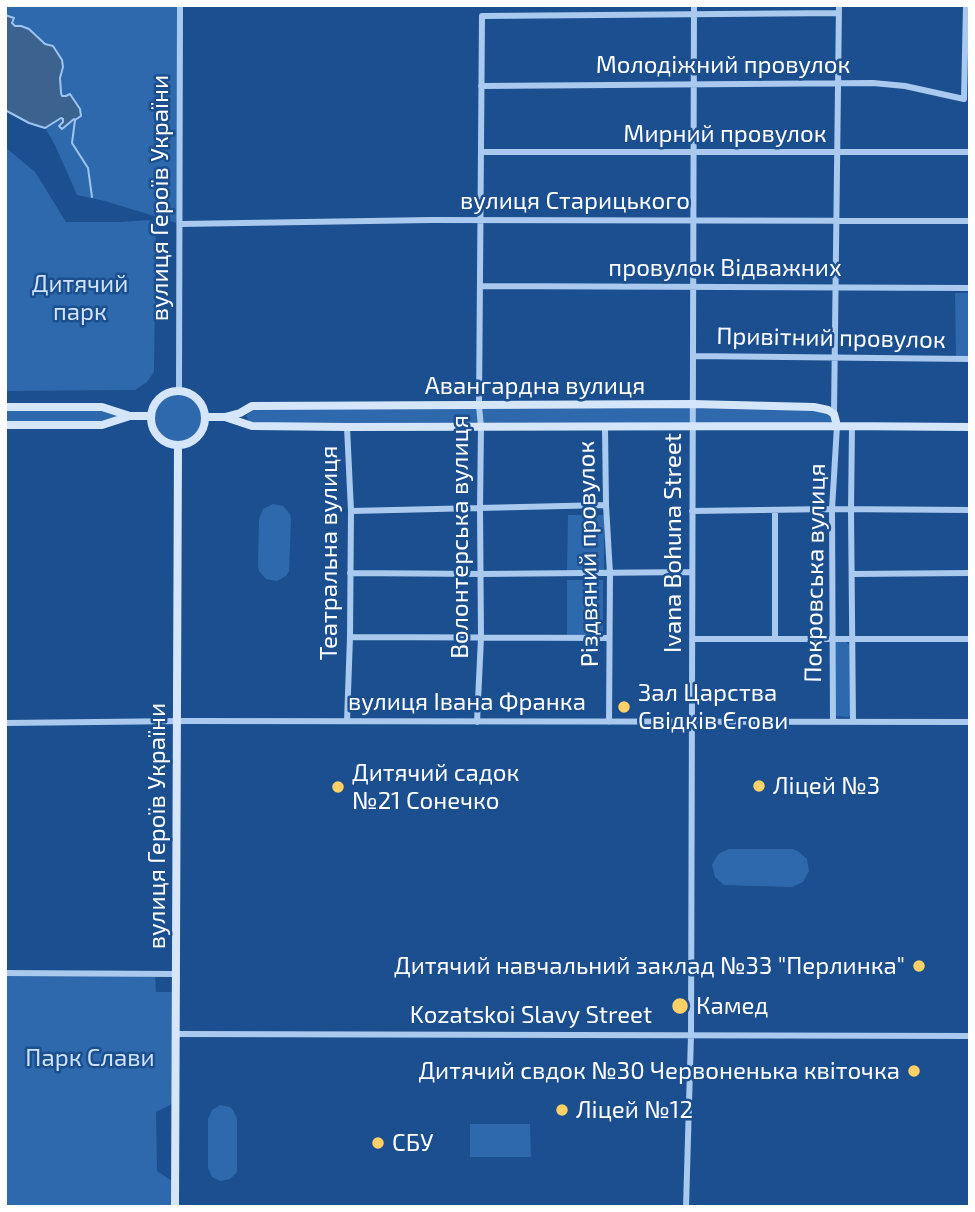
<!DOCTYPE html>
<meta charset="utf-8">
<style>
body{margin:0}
#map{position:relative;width:975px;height:1212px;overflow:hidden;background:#1b4f8f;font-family:"Exo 2",sans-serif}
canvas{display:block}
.frame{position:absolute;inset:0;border:7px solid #fff;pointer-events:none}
</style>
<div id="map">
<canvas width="975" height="1212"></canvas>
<div class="frame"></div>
</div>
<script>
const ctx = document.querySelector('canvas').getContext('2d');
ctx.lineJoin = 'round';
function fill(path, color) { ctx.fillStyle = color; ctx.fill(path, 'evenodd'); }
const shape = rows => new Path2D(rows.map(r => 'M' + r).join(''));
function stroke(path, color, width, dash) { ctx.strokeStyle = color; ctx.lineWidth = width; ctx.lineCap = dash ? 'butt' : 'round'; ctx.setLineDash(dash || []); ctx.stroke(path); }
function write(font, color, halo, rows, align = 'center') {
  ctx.font = font + ' "Exo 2",sans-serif'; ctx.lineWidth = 5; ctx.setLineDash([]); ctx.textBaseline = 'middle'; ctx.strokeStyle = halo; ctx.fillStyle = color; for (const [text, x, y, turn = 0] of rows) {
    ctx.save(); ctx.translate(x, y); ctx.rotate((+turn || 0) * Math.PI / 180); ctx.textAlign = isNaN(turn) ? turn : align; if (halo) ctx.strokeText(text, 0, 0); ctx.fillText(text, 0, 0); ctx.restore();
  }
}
const green = shape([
 [5,5,180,5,180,224,105,201,77,195,55,145,45,128,58,118,63,119,63,122,69,122,74,118,70,94,66,96,62,96,61,93,60,78,62,60,53,47,44,44,29,29,15,27,12,23,13,18,5,15],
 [5,147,35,172,66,222,120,222,149,220,156,223,154,372,147,382,135,390,5,391],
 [955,293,970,293,970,359,956,359],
 '154 418a24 24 0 1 1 48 0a24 24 0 1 1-48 0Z',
 [693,404,828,410,837,426,252,426,246,416,253,406],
 [5,407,102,407,130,416,102,425,5,425],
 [273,504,283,506,290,514,291,520,289,571,286,576,277,581,266,579,259,571,258,566,259,519,263,509],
 [568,515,604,515,604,572,567,571],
 [567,580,603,580,603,636,567,636],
 [832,642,846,642,850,646,850,716,848,717,833,716],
 [729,849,792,849,798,851,807,859,809,871,803,882,792,887,724,885,715,877,712,865,718,854],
 [5,973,155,974,156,992,176,992,176,1102,156,1112,157,1171,175,1183,175,1207,5,1207],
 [220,1105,230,1107,233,1110,237,1118,237,1172,230,1179,221,1181,212,1177,208,1168,208,1119,212,1110],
 [470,1124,530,1124,531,1157,470,1157]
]);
const water = shape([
 [5,15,14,18,12,23,15,26,21,26,29,29,45,44,53,46,62,60,63,67,60,78,61,93,62,96,66,96,70,94,80,109,81,116,75,120,74,119,62,129,59,126,63,122,63,119,61,118,45,128,29,123,5,110,5,15]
]);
const stream = shape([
 [75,120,72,143,88,168,92,197]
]);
const street = shape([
 [481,86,873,83,905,86,964,99,966,5],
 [481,152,970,152],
 [180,224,431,220,970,221],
 [480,286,970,288],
 [693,356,970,359],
 [179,392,180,5],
 [834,414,839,5],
 [852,426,851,510,853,722],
 [347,427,351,511,350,637,347,721],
 [605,428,606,505,610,574,609,722],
 [351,511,606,505],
 [692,511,832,509,970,510],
 [350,573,481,574,692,572],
 [852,574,970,573],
 [350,637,609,638],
 [775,638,775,510],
 [692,639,970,639],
 [477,722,481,638,480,508,481,427,479,406,482,16,839,13],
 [833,722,832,509,837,426],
 [5,723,186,721,970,722],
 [5,973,176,974],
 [176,1034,970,1036],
 [686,1207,691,1035,694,5]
]);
const secondary = shape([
 '151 418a27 27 0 1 1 54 0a27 27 0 1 1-54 0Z',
 [5,407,102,407,130,416],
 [205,417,225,417,252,426,347,427,837,426],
 [225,417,240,413,252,406,692,404,814,407,828,410,834,414,837,426,970,427],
 [5,425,102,425,130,416,151,416],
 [175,1207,178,445]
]);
const markers = [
 [624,707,7,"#ffd166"],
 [759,786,7,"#ffd166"],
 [338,787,7,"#ffd166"],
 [919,966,7,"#ffd166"],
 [680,1006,9,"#ffd166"],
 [914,1071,7,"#ffd166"],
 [562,1110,7,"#ffd166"],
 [378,1143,7,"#ffd166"]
];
const streetNames = [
 ["Молодіжний провулок",723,65],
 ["Мирний провулок",725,134],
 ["вулиця Героїв України",160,198,-90],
 ["вулиця Старицького",575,201],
 ["провулок Відважних",725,268],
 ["Привітний провулок",831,338,1],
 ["Авангардна вулиця",535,386],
 ["Волонтерська вулиця",460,537,-90],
 ["Ivana Bohuna Street",673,543,-90],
 ["Театральна вулиця",329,553,-90],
 ["Різдвяний провулок",588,554,-91],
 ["Покровська вулиця",815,573,-89],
 ["вулиця Івана Франка",467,702],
 ["вулиця Героїв України",157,826,-90],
 ["Kozatskoi Slavy Street",531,1015]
];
const parkNames = [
 ["Дитячий",80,284],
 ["парк",80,312],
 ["Парк Слави",90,1058]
];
const poiNames = [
 ["Зал Царства",638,693],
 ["Свідків Єгови",638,721],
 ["Дитячий садок",352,773],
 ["№21 Сонечко",352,801],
 ["Ліцей №3",773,786],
 ["Дитячий навчальний заклад №33 \"Перлинка\"",905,966,"right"],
 ["Камед",696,1006],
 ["Дитячий свдок №30 Червоненька квіточка",900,1071,"right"],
 ["Ліцей №12",576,1110],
 ["СБУ",392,1143]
];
fill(green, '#2e69ad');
fill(water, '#3c6290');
stroke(water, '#9cc4f0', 2);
stroke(stream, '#9cc4f0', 2);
stroke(street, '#a9c9ee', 6);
stroke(secondary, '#d6e6fa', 8);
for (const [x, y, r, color] of markers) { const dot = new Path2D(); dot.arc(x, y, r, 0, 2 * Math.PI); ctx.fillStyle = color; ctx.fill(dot); stroke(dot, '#1b4f8f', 2.5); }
write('24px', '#fff', '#1b4f8f', streetNames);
write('24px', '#cfe3fa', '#1b4f8f', parkNames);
write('24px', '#fff', '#1b4f8f', poiNames, 'left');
</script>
